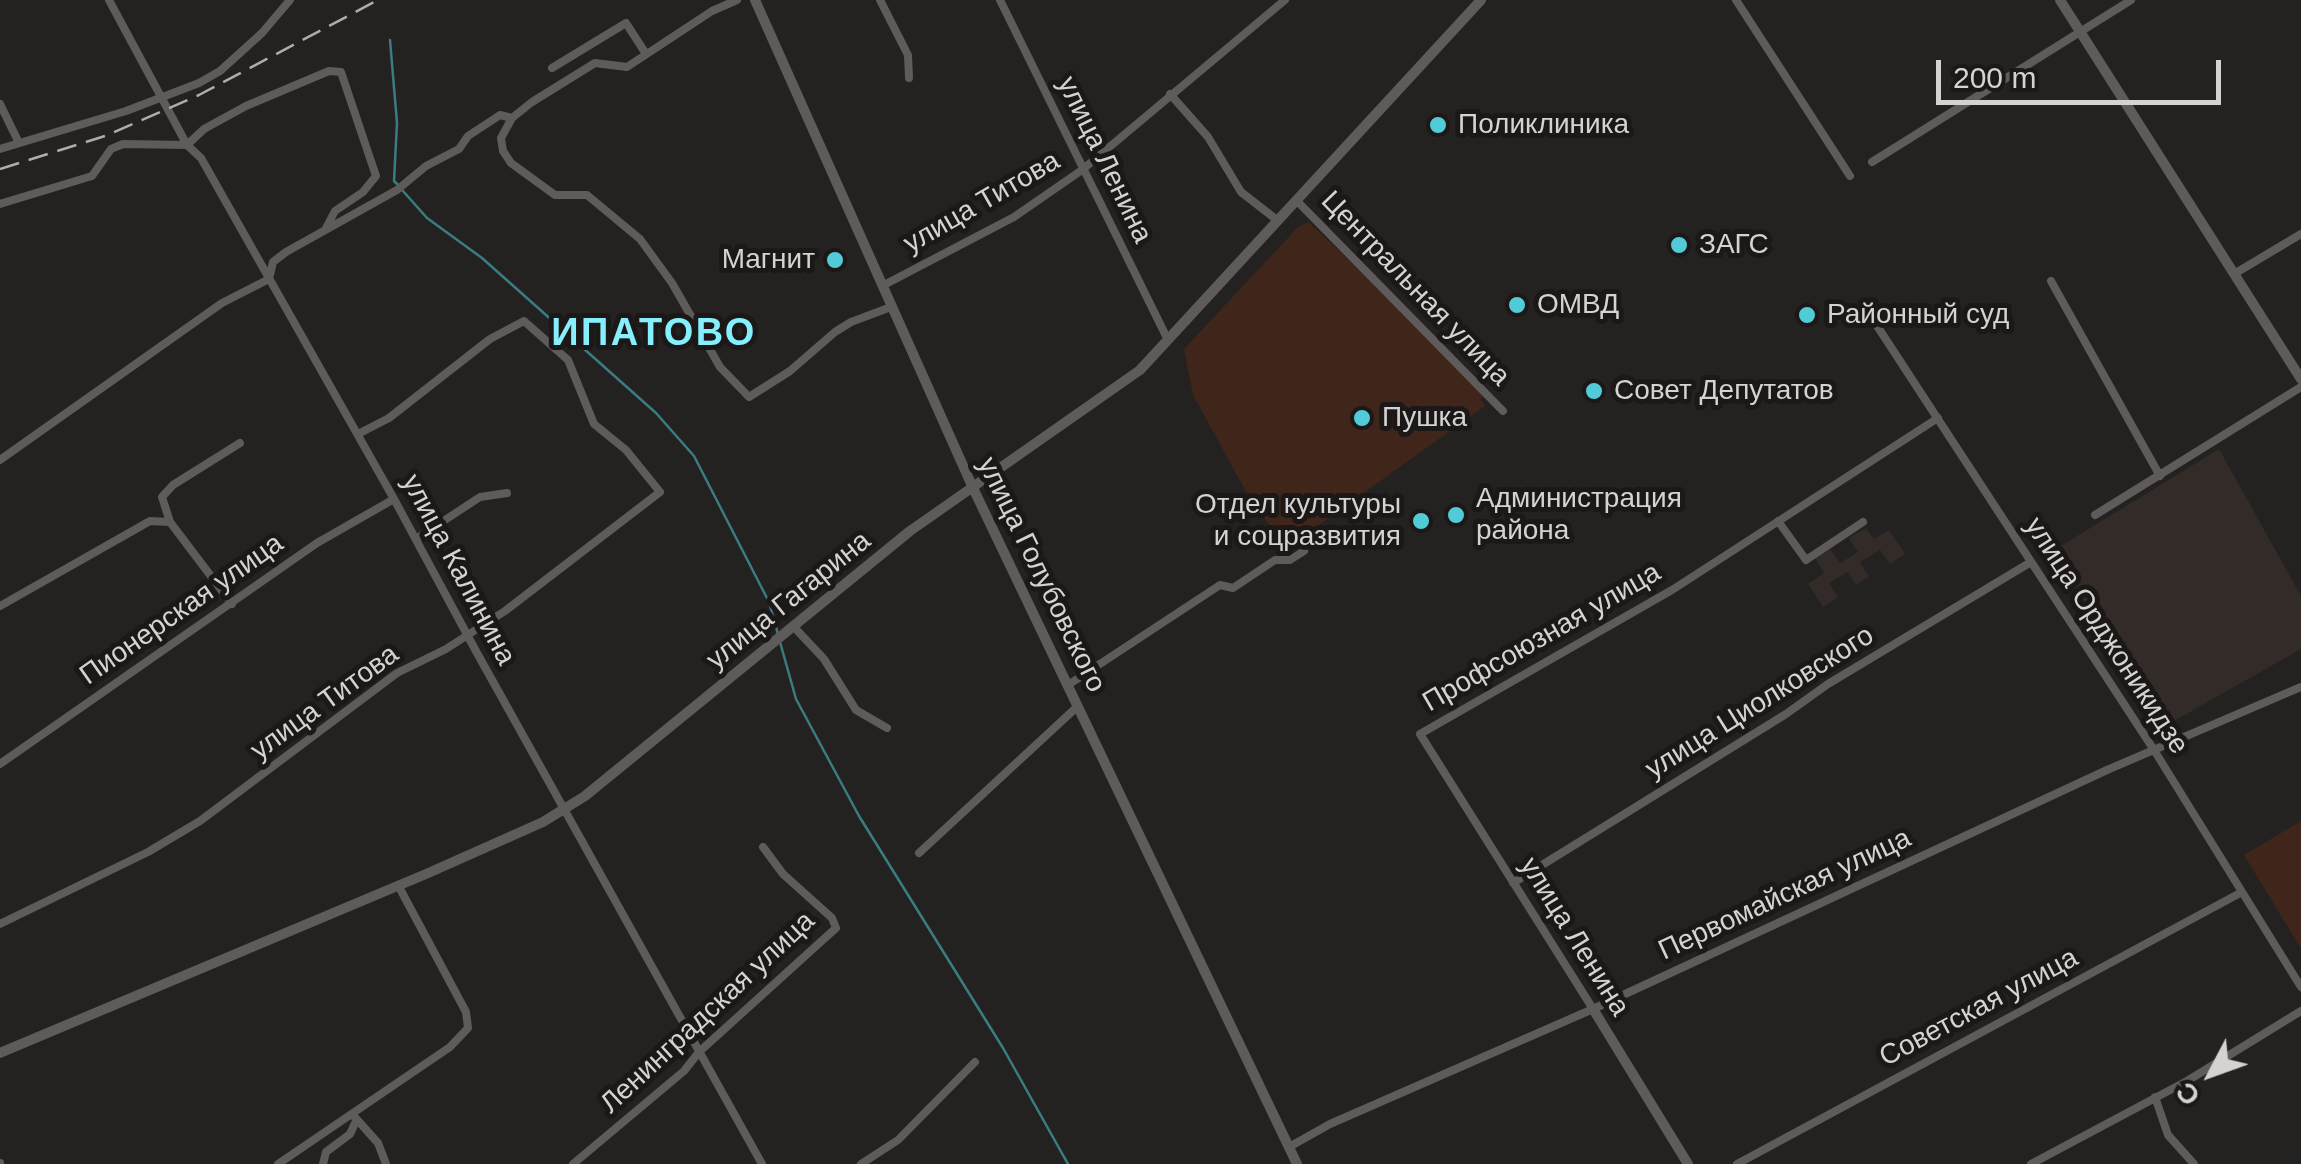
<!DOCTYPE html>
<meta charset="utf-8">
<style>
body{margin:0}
#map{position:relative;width:2301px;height:1164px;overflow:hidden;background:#242221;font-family:Arial,sans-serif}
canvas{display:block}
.north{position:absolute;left:2161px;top:1024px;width:100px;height:100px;-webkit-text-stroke:8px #1b1817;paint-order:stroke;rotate:229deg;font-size:28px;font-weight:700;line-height:40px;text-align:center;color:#d5d3d2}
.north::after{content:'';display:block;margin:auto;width:35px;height:45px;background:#d5d3d2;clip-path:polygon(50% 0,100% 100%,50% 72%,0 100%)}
.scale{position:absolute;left:1936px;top:60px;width:285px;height:45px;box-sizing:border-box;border:5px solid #d5d3d2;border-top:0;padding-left:12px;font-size:30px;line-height:35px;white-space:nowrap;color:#d5d3d2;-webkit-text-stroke:8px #1b1817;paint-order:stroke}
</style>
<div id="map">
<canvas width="2301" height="1164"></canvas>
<div class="north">С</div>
<div class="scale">200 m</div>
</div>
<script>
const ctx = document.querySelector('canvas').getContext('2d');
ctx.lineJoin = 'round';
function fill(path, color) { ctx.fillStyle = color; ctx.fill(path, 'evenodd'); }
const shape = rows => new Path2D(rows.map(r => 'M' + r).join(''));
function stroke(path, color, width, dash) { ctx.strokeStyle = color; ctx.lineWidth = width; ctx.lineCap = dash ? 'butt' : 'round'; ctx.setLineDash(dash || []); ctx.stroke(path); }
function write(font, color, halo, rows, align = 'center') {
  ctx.font = font + ' Arial,sans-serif'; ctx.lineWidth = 10; ctx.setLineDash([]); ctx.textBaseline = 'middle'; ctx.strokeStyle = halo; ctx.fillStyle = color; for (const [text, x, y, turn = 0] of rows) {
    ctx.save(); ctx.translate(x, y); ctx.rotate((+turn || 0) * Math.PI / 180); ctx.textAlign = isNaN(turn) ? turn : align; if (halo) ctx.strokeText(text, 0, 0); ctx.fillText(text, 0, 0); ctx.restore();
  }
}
const built = shape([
 [2219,449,2301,596,2301,649,2167,725,2051,552],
 [1866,528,1874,539,1889,530,1905,554,1890,564,1880,550,1860,562,1869,577,1856,585,1847,572,1829,583,1838,597,1823,607,1808,584,1824,573,1815,558,1830,549,1840,563,1858,552,1849,538]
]);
const green = shape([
 [1308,222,1377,285,1489,399,1480,398,1485,406,1309,532,1296,537,1277,537,1244,488,1193,395,1184,349,1298,227],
 [2301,821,2301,946,2300,947,2244,855]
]);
const stream = shape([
 [390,40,397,123,394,181,398,185],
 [403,191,427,218,482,258,656,413,694,456,769,602,778,634],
 [780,642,796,699,859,816,1003,1048,1068,1164]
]);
const minor = shape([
 [109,0,187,145,201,158,394,499,477,653,762,1164],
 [737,0,712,11,627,67,595,63,532,102,512,118,501,138,503,151,511,163,555,195,587,195,640,239,672,283,720,367,749,397,790,371,835,332,851,322,891,307],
 [880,0,908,55,909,78],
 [1000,0,1168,340],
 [1736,0,1850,176],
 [552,68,626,23,646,54],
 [1170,94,1208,137,1241,192,1277,220],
 [0,104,19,143],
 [0,149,126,111,199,83,220,71,262,33,290,0],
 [1872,162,2131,0],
 [1296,200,1503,411],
 [0,204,92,176,111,149,123,144,187,145,204,129,246,106,329,71,341,72,376,176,363,192,335,211,326,228],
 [2234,274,2301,234],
 [2051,281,2160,476],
 [882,286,1014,217,1082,170,1285,0],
 [1868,312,2154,750,2301,987],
 [0,460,222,303,269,279,273,262,286,252,397,190,426,166,459,149,468,136,494,119,500,115,512,118],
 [2095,515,2301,387],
 [1778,521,1806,560,1863,522],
 [170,522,162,497,173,485,240,443],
 [416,539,480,497,507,493],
 [0,606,150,521,170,522,232,604],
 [793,626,824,659,856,710,887,728],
 [1068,685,1220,585,1233,588,1275,560,1290,560,1304,551],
 [0,764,317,543,394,499],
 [919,853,1078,706],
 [1513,883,1786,714,1828,684,2031,562],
 [0,924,148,852,200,821,397,673,446,649,505,611,660,492,626,450,594,424,568,360,524,321,490,339,389,418,358,434],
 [1593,1009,1420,734,1672,590,1938,418],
 [2155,1097,2168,1135,2194,1164],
 [352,1114,378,1143,386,1164],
 [1289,1147,1330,1124,1593,1009,2107,770,2301,687],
 [0,1163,0,1164],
 [278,1164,450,1047,468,1028,466,1012,398,885],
 [323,1164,326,1152,350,1134,356,1121],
 [573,1164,684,1071,699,1052,836,928,832,918,783,874,763,847],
 [861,1164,898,1140,975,1062],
 [1737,1164,2242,892],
 [2031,1164,2187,1081,2301,1011]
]);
const tertiary = shape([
 [755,0,973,488,1297,1164],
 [2060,0,2301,379],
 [1593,1009,1688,1164],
 [0,1053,426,874,543,822,585,796,910,531,1140,370,1481,0]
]);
const rail = shape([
 [0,169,105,136,199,95,378,0]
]);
const markers = [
 [1438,125,10,"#52cbd9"],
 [1679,245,10,"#52cbd9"],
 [835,260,10,"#52cbd9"],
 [1517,305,10,"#52cbd9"],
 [1807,315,10,"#52cbd9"],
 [1594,391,10,"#52cbd9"],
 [1362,418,10,"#52cbd9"],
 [1456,515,10,"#52cbd9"],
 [1421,521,10,"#52cbd9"]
];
const poiNames = [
 ["Поликлиника",1458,125],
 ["ЗАГС",1699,245],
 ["Магнит",815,260,"right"],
 ["ОМВД",1537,305],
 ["Районный суд",1827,315],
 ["Совет Депутатов",1614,391],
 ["Пушка",1382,418],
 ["Администрация",1476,499],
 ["района",1476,531],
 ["Отдел культуры",1401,505,"right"],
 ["и соцразвития",1401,537,"right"]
];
const streetNames = [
 ["улица Ленина",1104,160,64],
 ["улица Титова",982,203,-30],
 ["Центральная улица",1415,289,46],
 ["улица Калинина",458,570,62],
 ["улица Голубовского",1041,575,64],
 ["улица Гагарина",789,601,-39],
 ["Пионерская улица",182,610,-35],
 ["улица Орджоникидзе",2106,636,57],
 ["Профсоюзная улица",1542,638,-30],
 ["улица Титова",325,703,-36],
 ["улица Циолковского",1760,703,-32],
 ["Первомайская улица",1785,895,-25],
 ["улица Ленина",1574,937,58],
 ["Советская улица",1979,1008,-28],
 ["Ленинградская улица",708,1013,-43]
];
const districtNames = [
 ["ИПАТОВО",654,335]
];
fill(built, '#332b28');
fill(green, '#3f251a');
stroke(stream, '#3b7c83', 2.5);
stroke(minor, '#5e5b5a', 8);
stroke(tertiary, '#5e5b5a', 10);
stroke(rail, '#afadac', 2.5, [20, 10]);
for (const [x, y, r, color] of markers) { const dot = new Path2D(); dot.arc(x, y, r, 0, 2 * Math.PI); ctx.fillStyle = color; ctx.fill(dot); stroke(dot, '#1b1817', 4); }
write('28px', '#d5d3d2', '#1b1817', poiNames, 'left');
write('28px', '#d5d3d2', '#1b1817', streetNames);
ctx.letterSpacing = '2.5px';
write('bold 38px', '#85effd', '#1b1817', districtNames);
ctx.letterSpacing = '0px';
</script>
